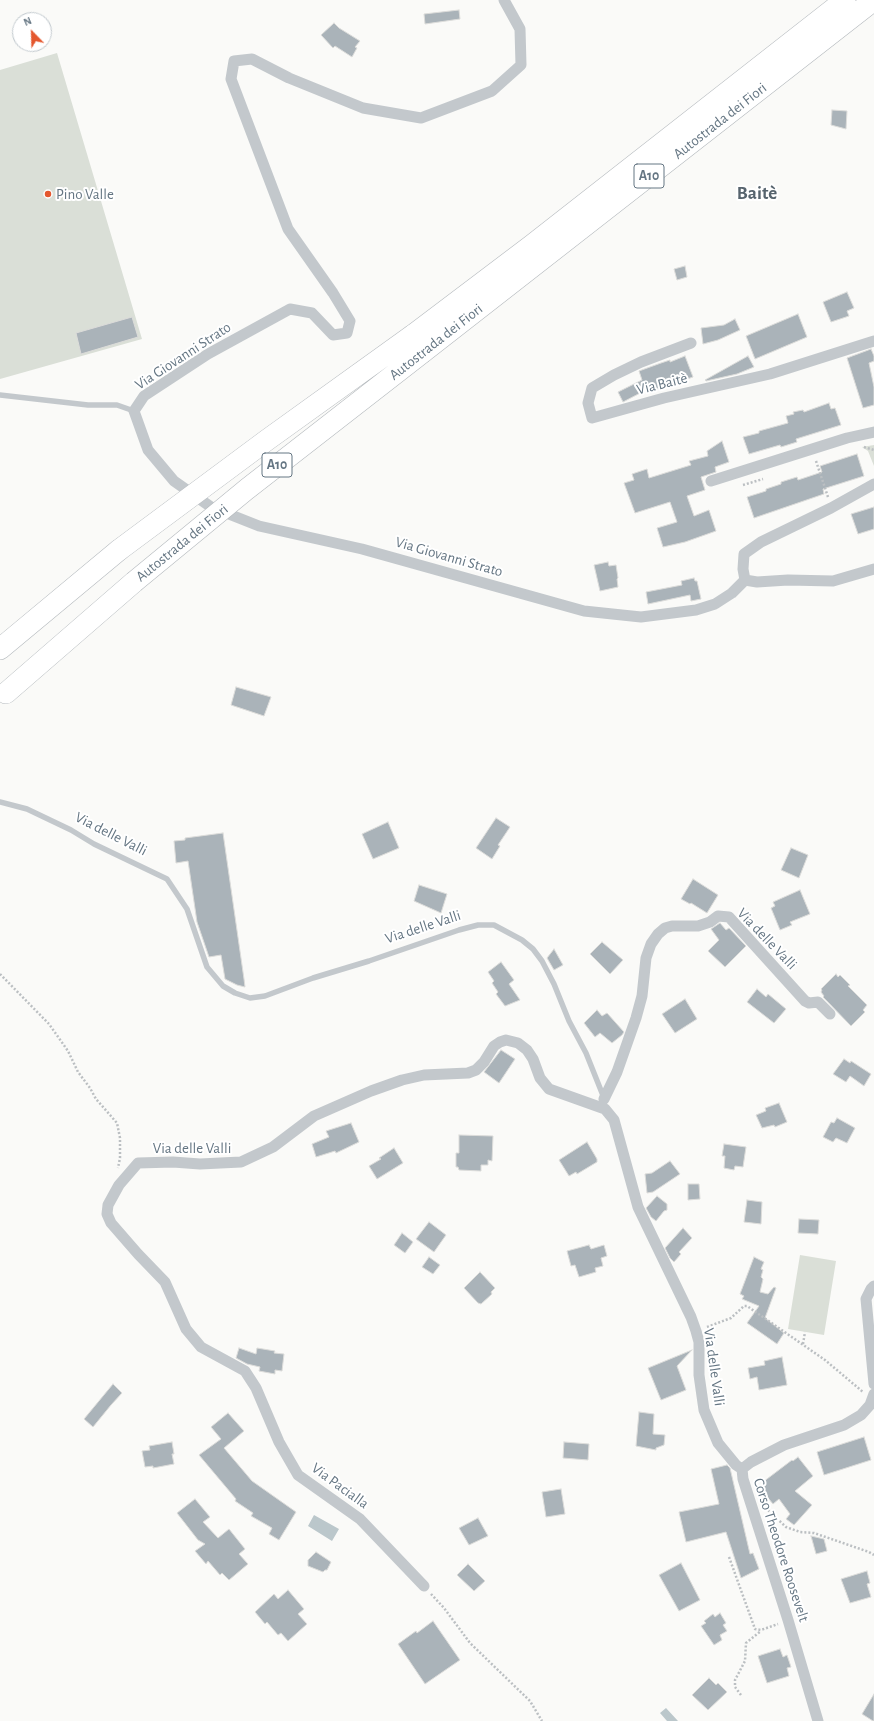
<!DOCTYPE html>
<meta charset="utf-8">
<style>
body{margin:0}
#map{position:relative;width:874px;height:1721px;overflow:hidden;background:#fafaf8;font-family:"Alegreya Sans",sans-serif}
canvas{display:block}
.north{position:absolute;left:12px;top:12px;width:40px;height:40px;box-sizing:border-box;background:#fff;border:1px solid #c1c8cd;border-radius:50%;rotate:337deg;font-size:11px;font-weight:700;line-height:16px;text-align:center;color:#657683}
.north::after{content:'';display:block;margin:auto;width:14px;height:18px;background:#e4572e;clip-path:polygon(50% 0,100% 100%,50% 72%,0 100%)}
</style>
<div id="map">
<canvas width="874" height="1721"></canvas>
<div class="north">N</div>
</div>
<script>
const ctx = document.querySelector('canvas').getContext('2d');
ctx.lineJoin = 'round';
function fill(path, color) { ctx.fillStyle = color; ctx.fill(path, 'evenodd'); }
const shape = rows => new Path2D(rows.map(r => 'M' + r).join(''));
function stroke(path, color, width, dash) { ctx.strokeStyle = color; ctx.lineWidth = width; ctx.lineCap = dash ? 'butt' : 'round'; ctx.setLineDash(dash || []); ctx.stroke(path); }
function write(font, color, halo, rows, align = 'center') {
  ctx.font = font + ' "Alegreya Sans",sans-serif'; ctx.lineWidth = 4; ctx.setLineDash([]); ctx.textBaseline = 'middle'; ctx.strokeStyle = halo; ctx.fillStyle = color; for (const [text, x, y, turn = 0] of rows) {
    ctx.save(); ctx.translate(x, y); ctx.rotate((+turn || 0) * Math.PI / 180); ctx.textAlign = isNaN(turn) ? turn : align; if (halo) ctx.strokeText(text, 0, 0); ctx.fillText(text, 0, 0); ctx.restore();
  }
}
const green = shape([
 [57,53,142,339,0,379,0,70],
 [874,445,874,466,868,451,862,447],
 [800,1255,836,1261,824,1335,788,1329]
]);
const water = shape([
 [314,1515,339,1529,332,1541,308,1526],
 [666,1708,678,1721,667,1721,660,1713]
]);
const building = shape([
 [459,10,460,19,425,24,424,14,459,10],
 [334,23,339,28,360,41,355,47,357,48,352,57,335,46,333,48,321,35,334,23],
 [832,110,847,111,846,129,831,125,832,110],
 [685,266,687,277,677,280,674,269,685,266],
 [847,292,854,308,847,311,849,316,831,322,823,302,847,292],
 [798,314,807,337,755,359,746,336,798,314],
 [132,317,138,337,81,354,76,333,132,317],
 [735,319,740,330,718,340,703,344,701,328,724,325,735,319],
 [871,349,874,356,874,361,869,363,874,387,874,405,863,408,847,358,871,349],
 [685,356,693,377,647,393,646,390,623,402,618,392,642,380,639,371,661,363,670,360,670,362,685,356],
 [748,356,754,367,737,374,706,381,705,380,748,356],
 [829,403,831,409,835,408,841,425,796,439,797,442,781,447,780,445,749,454,743,437,759,433,759,431,788,423,786,416,794,414,793,412,803,410,804,412,829,403],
 [722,441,729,462,715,467,716,472,701,477,705,490,687,496,694,516,709,510,716,531,685,542,663,547,657,528,677,522,670,502,635,513,624,483,634,480,632,474,647,469,649,478,691,465,689,461,708,456,707,451,722,441],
 [857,454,864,476,823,489,824,494,754,518,747,497,766,491,766,489,781,484,781,482,797,477,798,480,822,472,820,466,857,454],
 [874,507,874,529,858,534,851,514,874,507],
 [608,562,609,566,616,565,618,578,617,579,618,587,600,591,594,565,608,562],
 [694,578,695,581,697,581,701,599,691,601,690,595,648,604,646,592,682,585,681,581,694,578],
 [236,687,271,697,264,716,231,705,236,687],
 [496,818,510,827,498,845,500,846,492,859,476,848,496,818],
 [388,822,399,848,373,859,362,834,388,822],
 [223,833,244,979,245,987,237,985,225,979,221,955,209,957,197,922,188,861,176,863,174,841,185,840,185,838,223,833],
 [791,848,808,855,799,878,781,870,791,848],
 [693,879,718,895,707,913,691,903,690,904,681,899,693,879],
 [419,885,447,894,441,913,414,901,419,885],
 [800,890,810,914,790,922,792,925,780,930,771,908,775,906,773,902,800,890],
 [720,923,726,930,729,928,746,946,725,967,708,951,719,940,711,929,720,923],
 [602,942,623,960,610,974,590,954,602,942],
 [554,949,563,965,554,970,547,958,554,949],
 [501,962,514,980,509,984,520,1000,505,1006,496,994,498,992,492,983,494,981,488,972,501,962],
 [836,974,838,977,840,975,850,985,848,986,867,1005,863,1010,865,1012,851,1026,823,997,824,996,821,992,822,990,821,989,836,974],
 [757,989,766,997,768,994,786,1009,774,1023,747,1002,757,989],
 [685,999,697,1019,675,1033,662,1014,685,999],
 [597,1010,602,1016,607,1013,624,1032,622,1035,612,1043,600,1033,595,1037,584,1023,597,1010],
 [501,1050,515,1059,499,1083,484,1072,501,1050],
 [844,1059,850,1063,851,1061,871,1074,864,1086,850,1076,846,1082,833,1074,844,1059],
 [779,1103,787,1122,775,1127,774,1125,762,1128,756,1115,766,1111,765,1108,779,1103],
 [837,1118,855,1128,847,1143,836,1138,833,1142,823,1137,831,1122,834,1123,837,1118],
 [351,1123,359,1142,336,1153,335,1151,316,1157,312,1144,329,1137,326,1131,351,1123],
 [459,1135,493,1136,492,1161,488,1160,488,1165,481,1165,481,1171,459,1170,458,1167,456,1167,456,1153,459,1153,459,1135],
 [587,1142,597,1159,597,1162,577,1174,576,1172,569,1176,559,1160,587,1142],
 [724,1144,746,1147,743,1167,735,1166,734,1170,724,1168,725,1156,722,1156,724,1144],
 [394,1148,403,1163,377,1179,369,1166,381,1159,379,1158,394,1148],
 [670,1161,680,1174,653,1192,647,1193,645,1174,652,1173,670,1161],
 [688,1184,699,1184,700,1199,688,1200,688,1184],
 [657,1196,667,1204,667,1210,664,1211,656,1221,651,1217,646,1208,657,1196],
 [747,1200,762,1202,761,1224,744,1222,747,1200],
 [799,1219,819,1220,818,1234,798,1233,799,1219],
 [429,1222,446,1235,434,1252,416,1239,429,1222],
 [683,1228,692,1238,679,1252,681,1254,674,1262,670,1258,665,1248,683,1228],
 [402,1233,413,1242,405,1253,394,1245,402,1233],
 [589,1245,591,1249,604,1245,607,1256,601,1258,603,1266,595,1268,596,1272,579,1277,575,1265,571,1266,567,1251,589,1245],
 [429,1257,440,1265,433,1274,422,1267,429,1257],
 [754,1257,764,1262,761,1269,763,1270,761,1277,763,1279,760,1292,768,1294,774,1287,776,1288,765,1318,784,1333,777,1344,747,1323,759,1306,742,1299,744,1296,740,1294,754,1257],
 [480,1272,495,1288,491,1292,492,1294,481,1304,478,1303,464,1288,480,1272],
 [239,1348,256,1354,257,1348,275,1351,274,1353,284,1354,282,1371,275,1370,275,1374,259,1371,260,1367,247,1364,236,1358,239,1348],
 [692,1350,677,1366,686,1390,661,1400,648,1368,692,1350],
 [782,1357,787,1385,759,1390,757,1377,750,1379,748,1368,765,1365,764,1361,782,1357],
 [113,1384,122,1393,111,1405,93,1427,84,1419,113,1384],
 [639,1412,654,1414,653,1434,665,1435,664,1445,656,1448,656,1450,636,1446,639,1412],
 [228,1413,244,1431,224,1448,252,1481,296,1512,279,1540,269,1534,272,1528,251,1516,253,1513,235,1501,236,1499,199,1455,221,1439,211,1427,228,1413],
 [864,1437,871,1460,824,1475,817,1452,864,1437],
 [172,1442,174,1454,172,1454,174,1464,153,1468,153,1466,145,1467,142,1451,150,1450,149,1446,172,1442],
 [564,1442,589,1444,588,1460,563,1458,564,1442],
 [798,1457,813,1476,795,1491,812,1505,794,1525,786,1519,790,1514,779,1499,773,1504,759,1487,765,1483,763,1482,792,1460,793,1461,798,1457],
 [727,1465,730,1468,750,1554,753,1553,759,1569,741,1578,726,1532,686,1542,679,1512,719,1504,711,1469,727,1465],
 [561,1489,565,1514,546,1517,542,1492,561,1489],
 [195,1499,210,1517,203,1522,218,1538,229,1529,245,1549,239,1554,248,1564,229,1580,222,1573,220,1575,208,1561,206,1564,195,1551,205,1544,198,1540,177,1513,195,1499],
 [478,1518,488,1536,469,1545,459,1528,478,1518],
 [811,1536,824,1539,827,1551,816,1554,811,1536],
 [316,1552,331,1562,327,1570,325,1570,323,1572,308,1566,308,1560,316,1552],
 [681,1563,700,1600,679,1611,659,1575,681,1563],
 [468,1564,485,1581,474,1591,457,1575,468,1564],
 [867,1571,870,1583,867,1584,871,1597,850,1603,841,1579,867,1571],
 [288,1590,304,1609,298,1614,307,1624,288,1641,281,1633,278,1635,267,1622,265,1624,255,1612,274,1594,278,1599,288,1590],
 [720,1613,726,1623,723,1625,727,1631,720,1635,722,1640,714,1645,701,1626,706,1623,704,1621,713,1614,715,1617,720,1613],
 [433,1621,460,1660,425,1684,398,1644,416,1631,417,1633,433,1621],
 [780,1649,783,1657,787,1655,791,1667,787,1668,789,1676,767,1683,758,1656,780,1649],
 [709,1678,716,1685,718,1683,727,1692,708,1710,692,1695,709,1678],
 [874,1694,874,1721,873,1721,862,1714,874,1694]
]);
const path = shape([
 [864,447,874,450],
 [816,461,828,497],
 [743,485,763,479],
 [0,974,49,1024,68,1051,78,1072,90,1088,96,1099,117,1123,120,1138,120,1158,118,1168],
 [707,1327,731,1318,744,1306,747,1306,825,1360,863,1392],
 [803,1344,805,1332],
 [764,1503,769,1511,786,1527,800,1532,814,1533,869,1552,874,1555],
 [729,1557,755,1629,761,1630,778,1624],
 [431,1594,444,1608,470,1643,530,1701,542,1721],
 [741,1695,735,1687,735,1680,745,1661,746,1643,761,1631]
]);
const lane = shape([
 [0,395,88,405,117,405,134,411],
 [0,802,27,809,71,830,94,844,167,879,187,909,207,967,223,986,235,993,250,998,265,996,313,978,369,961,459,930,478,925,494,925,522,940,533,949,542,961,554,984,569,1021,586,1053,604,1098]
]);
const street = shape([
 [504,0,520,29,521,65,492,91,421,118,363,108,289,78,252,59,234,61,231,79,288,229,333,293,350,321,347,333,333,335,312,313,290,309,208,354,144,396,134,411,148,450,174,481,211,507,259,526,362,549,584,611,641,617,696,610,715,604,732,593,745,580],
 [691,343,641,362,614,375,592,388,588,403,592,418,664,398,770,374,874,341],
 [711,481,847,438,874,432],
 [745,580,743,569,744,554,761,542,831,508,874,484],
 [745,580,757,582,788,580,833,581,874,569],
 [604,1099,617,1072,636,1018,642,996,646,958,651,944,658,934,665,928,672,926,698,926,710,922,718,916,729,917,805,1001,809,1003,818,1002,830,1014],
 [874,1286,871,1289,866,1299,874,1384],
 [424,1586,360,1519,298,1475,279,1442,256,1388,245,1371,201,1347,186,1329,165,1282,138,1254,111,1223,107,1214,108,1205,119,1185,138,1163,173,1162,200,1164,241,1162,273,1147,314,1116,371,1091,402,1080,424,1075,468,1073,476,1070,484,1062,494,1046,500,1042,506,1040,518,1043,527,1050,533,1059,540,1078,549,1089,605,1109,614,1120,638,1207,691,1317,696,1331,699,1342,699,1375,704,1410,718,1443,736,1465,742,1469],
 [818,1721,788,1620,743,1479,742,1469,751,1462,784,1445,844,1425,861,1415,870,1405,874,1394]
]);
const highway = shape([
 [413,335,532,245,845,0],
 [423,352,874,0],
 [0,649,119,550],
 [6,693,134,582]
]);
const highwayBridge = shape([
 [119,550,267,440,413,335],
 [134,582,247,489,423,352]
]);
const markers = [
 [48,194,4,"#e4572e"]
];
const shields = [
 [649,176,30],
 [277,465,30]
];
const shieldNames = [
 ["A10",649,176],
 ["A10",277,465]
];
const streetNames = [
 ["Autostrada dei Fiori",720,121,-38],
 ["Autostrada dei Fiori",436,342,-38],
 ["Via Giovanni Strato",183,356,-33],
 ["Via Baitè",662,384,-14],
 ["Autostrada dei Fiori",182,543,-39],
 ["Via Giovanni Strato",449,557,16],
 ["Via delle Valli",111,834,27],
 ["Via delle Valli",423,927,-18],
 ["Via delle Valli",767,939,46],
 ["Via delle Valli",192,1148],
 ["Via delle Valli",714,1367,82],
 ["Via Pacialla",340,1486,36],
 ["Corso Theodore Roosevelt",781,1550,72]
];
const poiNames = [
 ["Pino Valle",56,194]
];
const districtNames = [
 ["Baitè",757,193]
];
fill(green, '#dadfd7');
fill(water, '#bbc7cb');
fill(building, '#aab3b9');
stroke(building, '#dcdcda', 1);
stroke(highway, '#b4b9bd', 22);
stroke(path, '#bbbfc2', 2.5, [2, 2]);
stroke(lane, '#c3c8cc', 5.5);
stroke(street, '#c3c8cc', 11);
stroke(highway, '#fff', 21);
stroke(highwayBridge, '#b4b9bd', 22, []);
stroke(highwayBridge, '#fff', 21);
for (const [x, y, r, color] of markers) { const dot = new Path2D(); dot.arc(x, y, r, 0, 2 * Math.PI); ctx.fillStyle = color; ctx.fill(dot); stroke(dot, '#fff', 1.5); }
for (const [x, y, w] of shields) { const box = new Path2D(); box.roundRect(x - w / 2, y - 12, w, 24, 3); ctx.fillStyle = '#fff'; ctx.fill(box); stroke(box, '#657683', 1); }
write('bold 14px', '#657683', null, shieldNames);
write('15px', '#657683', '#fff', streetNames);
write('15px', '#657683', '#fff', poiNames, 'left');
write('bold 19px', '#57646e', '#fff', districtNames);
</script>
